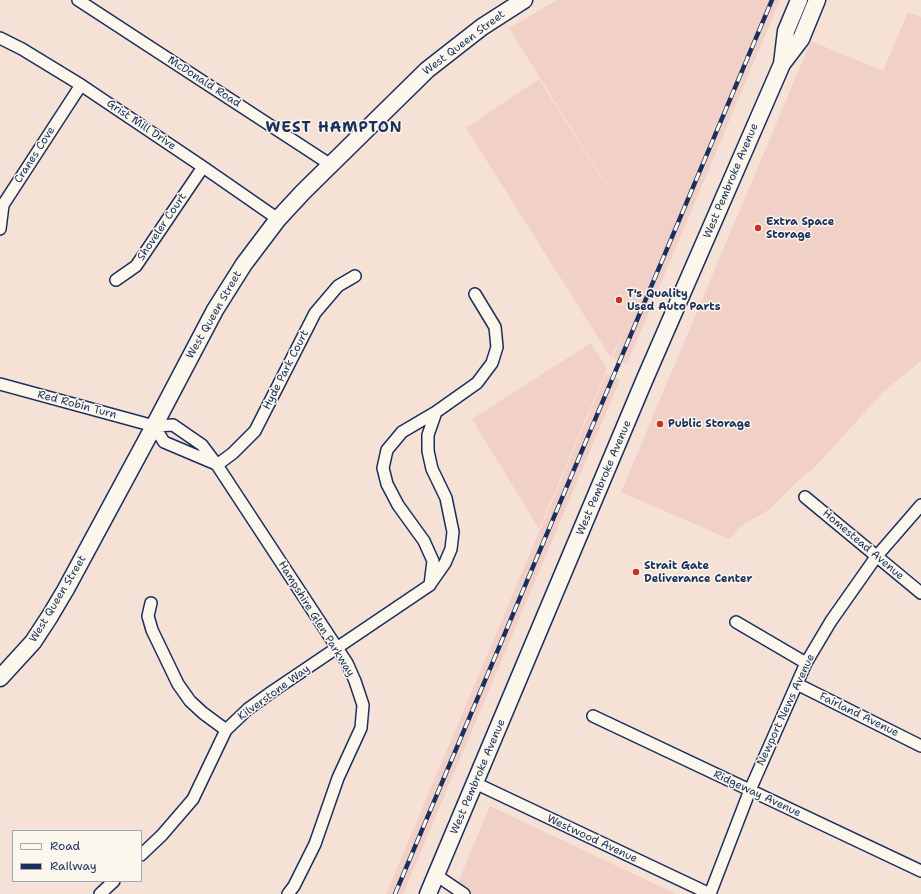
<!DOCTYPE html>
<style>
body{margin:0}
#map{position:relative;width:921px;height:894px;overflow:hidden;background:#f5e1d6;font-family:"Shantell Sans",sans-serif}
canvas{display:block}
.legend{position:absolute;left:12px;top:830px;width:130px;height:52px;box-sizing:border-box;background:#fbf7ec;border:1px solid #a1a7b3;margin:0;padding:5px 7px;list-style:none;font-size:12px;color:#1b2f5e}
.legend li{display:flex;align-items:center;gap:8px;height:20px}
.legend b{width:20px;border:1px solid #a1a7b3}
</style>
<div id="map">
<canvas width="921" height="894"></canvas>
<ul class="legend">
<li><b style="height:5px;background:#fbf7ec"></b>Road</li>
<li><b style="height:5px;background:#1b2f5e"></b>Railway</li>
</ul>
</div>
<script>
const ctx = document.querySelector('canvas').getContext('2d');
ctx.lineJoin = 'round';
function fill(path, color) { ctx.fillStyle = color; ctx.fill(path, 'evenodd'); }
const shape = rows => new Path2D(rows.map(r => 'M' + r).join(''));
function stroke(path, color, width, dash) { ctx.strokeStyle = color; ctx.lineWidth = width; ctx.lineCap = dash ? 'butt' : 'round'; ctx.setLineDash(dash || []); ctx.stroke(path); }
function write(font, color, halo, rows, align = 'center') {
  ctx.font = font + ' "Shantell Sans",sans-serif'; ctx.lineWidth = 3; ctx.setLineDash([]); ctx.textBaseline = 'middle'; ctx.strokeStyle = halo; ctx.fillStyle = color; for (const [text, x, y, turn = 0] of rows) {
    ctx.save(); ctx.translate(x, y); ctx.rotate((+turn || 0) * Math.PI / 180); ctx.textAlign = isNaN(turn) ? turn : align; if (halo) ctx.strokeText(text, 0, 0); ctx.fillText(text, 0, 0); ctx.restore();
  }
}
const built = shape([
 [557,0,780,0,627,364,613,358,625,327,611,358,466,128,539,79,654,261,509,28],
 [908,12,921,17,921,361,883,392,816,466,801,478,770,509,741,526,729,539,621,492,811,41,883,71],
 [591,343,607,369,539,529,472,419],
 [606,374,620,380,403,894,386,894],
 [490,806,676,894,453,894]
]);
const street = shape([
 [78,0,331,165],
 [0,38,22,49,81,85,203,167,278,219],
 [0,229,3,205,81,85],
 [116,280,136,266,203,167],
 [0,384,154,426,173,425,202,445,217,465,347,663,355,681,363,705,361,728,338,778,315,844,294,886,288,894],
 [154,426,164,442,216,464],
 [217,465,233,453,255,431,315,313,338,286,355,276],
 [805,497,921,593],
 [431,583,445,563,451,549,453,532,446,498,432,469,428,451,428,435,436,412],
 [151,603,148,616,152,630,178,684,190,701,203,713,226,730],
 [736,622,806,663],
 [797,684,921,746],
 [593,716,921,871],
 [475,783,710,894],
 [141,855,162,835,193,799,226,730,248,709,273,691,430,585,433,561,424,541,398,505,387,484,383,468,387,450,402,432,436,412,477,383,492,363,497,347,495,327,475,294],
 [436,875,464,894],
 [100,894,114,881],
 [710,894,750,790,806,663,831,621,876,557,921,505]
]);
const secondary = shape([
 [782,64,786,31,799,0],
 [0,678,33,642,50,616,66,589,154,426,215,310,244,264,278,219,303,192,427,70,482,27,524,0],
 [428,894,644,381,782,64,801,39,817,0]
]);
const rail = shape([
 [395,894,772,0]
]);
const markers = [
 [758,228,4,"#c8321e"],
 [619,300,4,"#c8321e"],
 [660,424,4,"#c8321e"],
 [636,572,4,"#c8321e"]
];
const streetNames = [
 ["West Queen Street",464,43,-37],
 ["McDonald Road",204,82,33],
 ["Grist Mill Drive",141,125,34],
 ["Cranes Cove",35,155,-57],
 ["West Pembroke Avenue",731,181,-67],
 ["Shoveler Court",162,227,-56],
 ["West Queen Street",214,315,-60],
 ["Hyde Park Court",286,370,-63],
 ["Red Robin Turn",77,405,15],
 ["West Pembroke Avenue",604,478,-67],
 ["Homestead Avenue",863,545,40],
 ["West Queen Street",58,599,-59],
 ["Hampshire Glen Parkway",316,619,58],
 ["Kilverstone Way",274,693,-36],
 ["Newport News Avenue",786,710,-65],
 ["Fairland Avenue",859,715,26],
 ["West Pembroke Avenue",478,777,-67],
 ["Ridgeway Avenue",757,794,25],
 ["Westwood Avenue",592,839,25]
];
const poiNames = [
 ["Extra Space",766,222],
 ["Storage",766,235],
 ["T's Quality",627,294],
 ["Used Auto Parts",627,307],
 ["Public Storage",668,424],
 ["Strait Gate",644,566],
 ["Deliverance Center",644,579]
];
const districtNames = [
 ["WEST HAMPTON",334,128]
];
fill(built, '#f1d1c7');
stroke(street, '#1b2f5e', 14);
stroke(secondary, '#1b2f5e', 19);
stroke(street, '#fbf7ec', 11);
stroke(secondary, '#fbf7ec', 16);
stroke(rail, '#1b2f5e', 4.5);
stroke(rail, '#fbf7ec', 3, [9]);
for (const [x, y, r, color] of markers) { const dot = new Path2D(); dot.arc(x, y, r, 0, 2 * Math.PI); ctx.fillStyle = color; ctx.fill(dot); stroke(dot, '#fbf7ec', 1.5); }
write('11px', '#1b2f5e', '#fbf7ec', streetNames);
write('bold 11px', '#1b2f5e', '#fbf7ec', poiNames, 'left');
ctx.letterSpacing = '1px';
write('bold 15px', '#1b2f5e', '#fbf7ec', districtNames);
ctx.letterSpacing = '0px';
</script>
